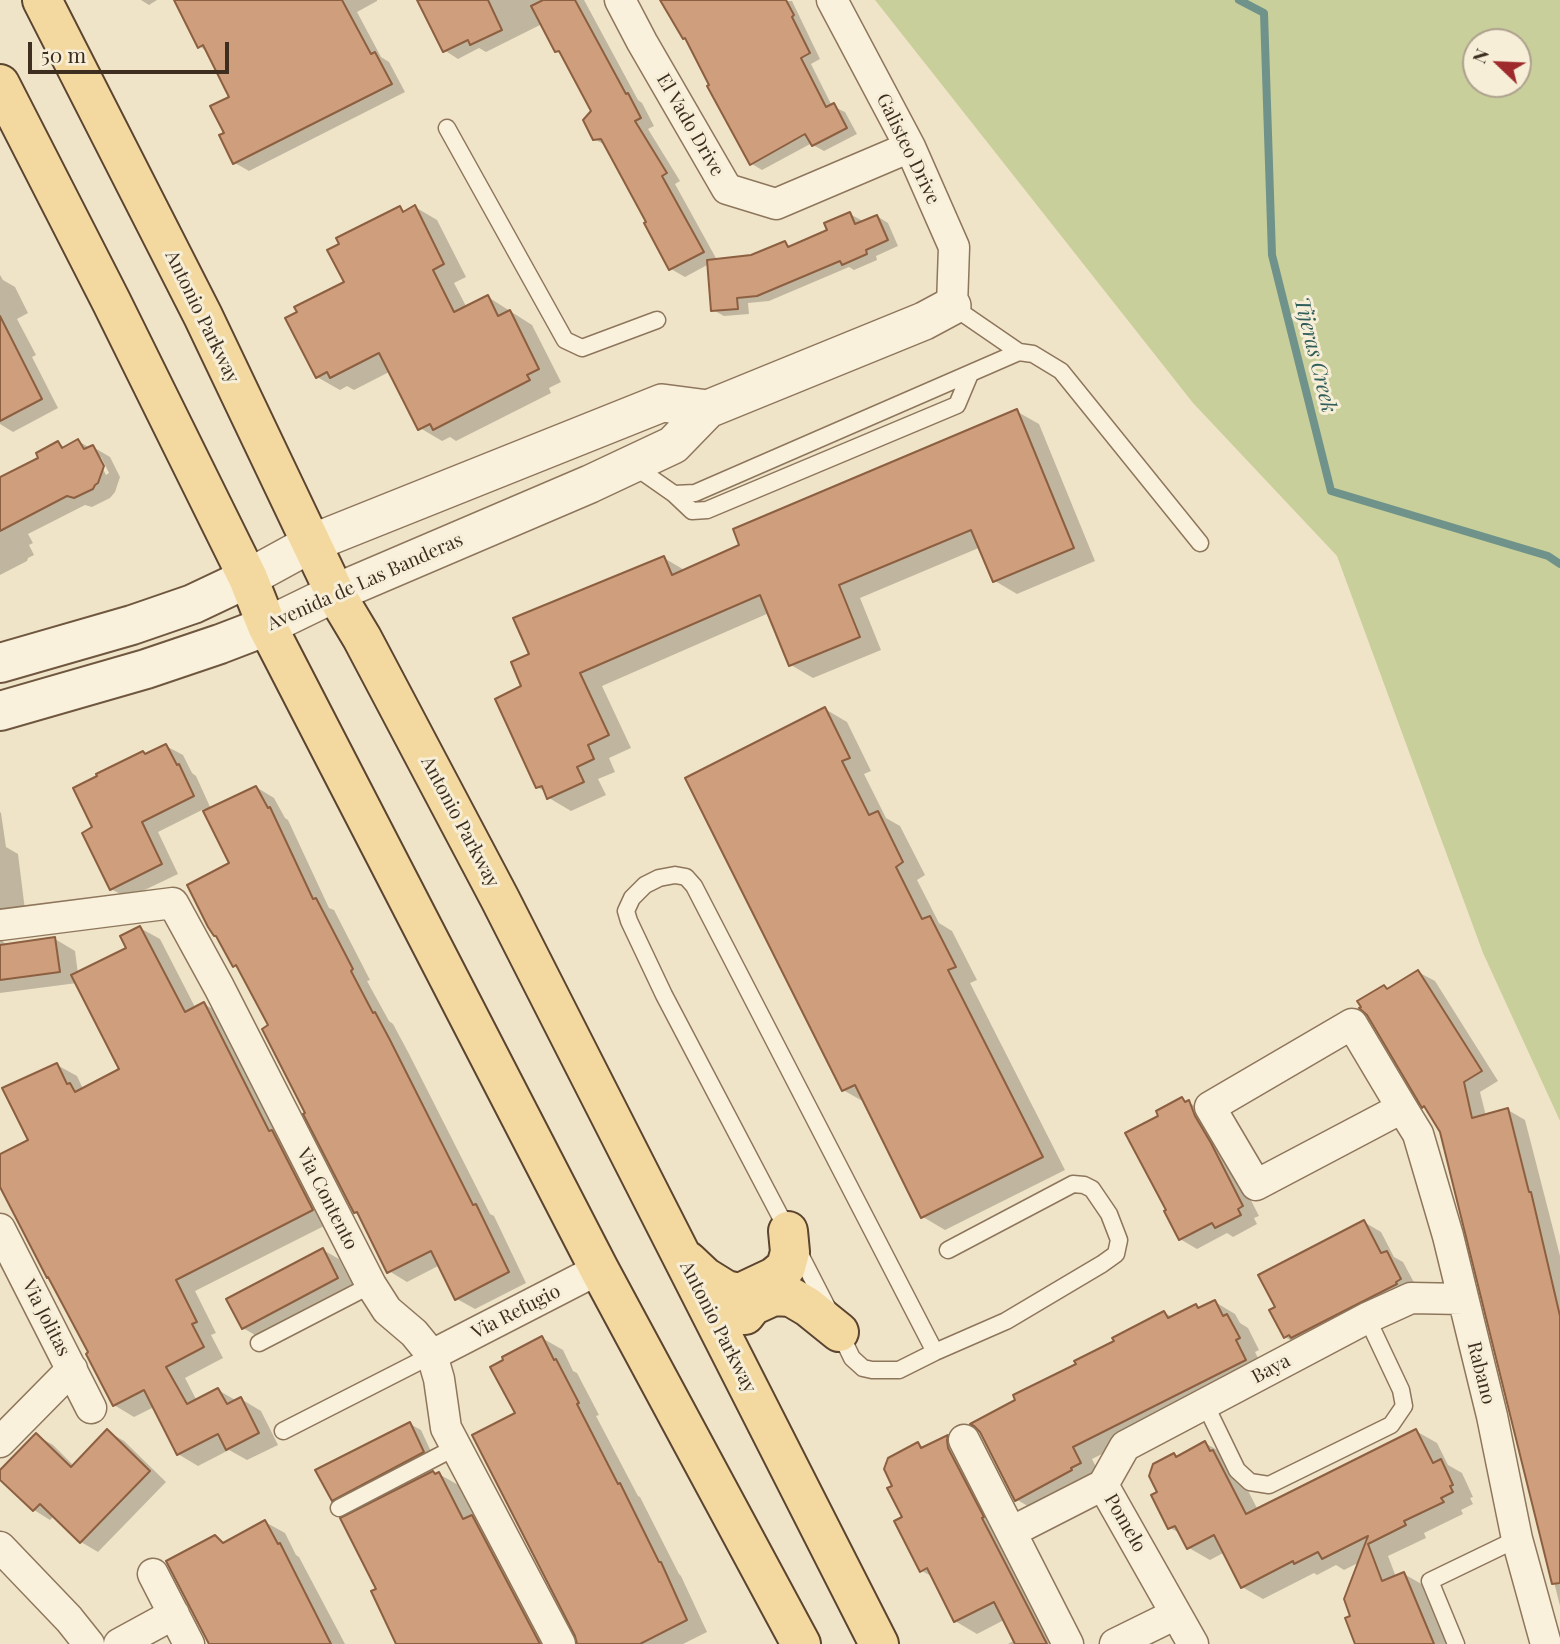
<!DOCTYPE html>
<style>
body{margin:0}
#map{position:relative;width:1560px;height:1644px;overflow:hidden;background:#f0e4c8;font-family:"Playfair Display",serif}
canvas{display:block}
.north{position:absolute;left:1462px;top:28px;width:70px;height:70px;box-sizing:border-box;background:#f7eed8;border:2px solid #ada18e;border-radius:50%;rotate:293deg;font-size:19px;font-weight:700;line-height:28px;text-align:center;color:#3d2e20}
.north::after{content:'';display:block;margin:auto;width:24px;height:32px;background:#9e2a2b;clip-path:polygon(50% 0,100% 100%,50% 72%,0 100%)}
.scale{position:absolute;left:28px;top:42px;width:201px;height:32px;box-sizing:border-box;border:4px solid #3d2e20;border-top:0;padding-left:9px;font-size:21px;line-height:24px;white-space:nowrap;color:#3d2e20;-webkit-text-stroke:5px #f7eed8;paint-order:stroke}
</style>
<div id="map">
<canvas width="1560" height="1644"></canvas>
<div class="north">N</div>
<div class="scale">50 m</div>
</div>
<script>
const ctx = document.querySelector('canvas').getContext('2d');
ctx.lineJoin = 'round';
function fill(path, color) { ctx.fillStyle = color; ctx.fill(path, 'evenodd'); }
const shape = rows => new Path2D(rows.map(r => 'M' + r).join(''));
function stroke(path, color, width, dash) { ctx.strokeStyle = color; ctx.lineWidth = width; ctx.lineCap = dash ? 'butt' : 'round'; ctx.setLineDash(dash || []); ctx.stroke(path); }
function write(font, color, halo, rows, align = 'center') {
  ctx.font = font + ' "Playfair Display",serif'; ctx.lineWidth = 6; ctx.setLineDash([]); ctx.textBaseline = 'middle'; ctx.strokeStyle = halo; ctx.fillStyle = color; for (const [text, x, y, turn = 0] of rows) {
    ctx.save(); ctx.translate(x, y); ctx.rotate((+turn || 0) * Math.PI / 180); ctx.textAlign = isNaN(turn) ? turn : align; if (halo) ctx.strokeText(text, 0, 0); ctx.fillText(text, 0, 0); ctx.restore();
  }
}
const green = shape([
 [875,0,1560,0,1560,1121,1483,953,1337,556,1193,403],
 [1476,42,1518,42,1518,84,1476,84]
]);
const shadow = shape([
 [141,0,157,0,149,5],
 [215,0,377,0,377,1,357,12,381,57,389,62,405,92,249,171,235,163,231,98,208,52,199,46],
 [419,0,584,0,638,100,642,103,654,126,648,129,680,181,675,184,717,260,751,257,785,243,792,247,829,231,850,214,861,220,862,223,877,216,888,223,898,246,876,256,877,260,854,270,849,267,769,301,748,303,749,314,724,316,713,310,709,264,685,277,671,269,648,223,607,146,594,139,593,111,563,55,556,51,542,24,486,52,479,48,458,59,444,50],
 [661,0,792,1,820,59,811,64,832,106,845,112,857,134,824,151,813,145,812,143,762,170,752,164,688,41,684,38],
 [415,207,437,220,466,277,454,283,467,308,488,297,532,325,561,382,549,388,551,393,456,441,450,437,442,441,420,428,391,371,354,390,347,386,340,390,317,377,346,282,400,208,406,212],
 [0,275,3,280,15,287,28,313,17,319,36,355,32,357,58,408,13,432,0,424],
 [1016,411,1039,424,1095,561,1017,594,995,581,981,547,860,598,881,650,813,678,791,665,769,613,602,686,631,748,609,758,615,772,598,779,606,795,571,811,549,798,546,792,537,787,523,687,532,654,664,558,686,571],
 [78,441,90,448,93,447,110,457,120,477,115,492,110,498,92,507,85,505,28,534,33,543,29,545,34,555,28,558,27,561,0,575,0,494,58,443,66,448],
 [97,457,101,457,109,473,106,475],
 [825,709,847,722,871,771,864,774,886,818,900,826,925,875,917,880,939,923,952,931,977,980,970,983,1065,1170,945,1230,923,1217,866,1103,843,1090],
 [166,746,183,755,192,773,196,776,211,809,256,787,274,798,285,818,288,820,329,908,334,910,370,980,367,981,389,1021,393,1024,408,1052,490,1214,494,1216,526,1283,475,1309,457,1299,440,1265,407,1282,389,1271,361,1215,355,1212,270,1026,241,970,234,966,231,864,204,809,158,832,178,874,128,898,111,889,94,828,147,755],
 [0,812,1,813,6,847,18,854,26,918,2,939,4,943,14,945,55,939,75,951,78,974,128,948,140,928,160,939,196,1009,204,1004,224,1016,332,1222,195,1291,216,1333,211,1335,223,1358,185,1378,197,1401,218,1390,237,1401,241,1399,261,1411,278,1445,247,1460,229,1450,198,1466,178,1454,154,1407,134,1417,114,1405,91,1353,0,1183,0,1156,31,1141,57,1065,77,1076,83,1089,121,1070,77,983,0,993],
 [1418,972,1435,981,1498,1081,1480,1092,1486,1116,1508,1110,1525,1120,1560,1256,1560,1606,1442,1131,1428,1109,1424,1106,1384,987,1389,990],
 [1182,1099,1206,1112,1259,1216,1254,1218,1257,1224,1233,1237,1227,1233,1197,1249,1180,1239,1161,1117],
 [1364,1222,1381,1232,1394,1257,1403,1262,1417,1288,1302,1347,1285,1337],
 [323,1250,339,1259,354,1287,260,1338,243,1328],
 [1215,1302,1235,1314,1240,1323,1248,1328,1259,1350,1255,1352,1265,1372,1092,1459,1100,1475,1036,1511,1016,1499,1079,1365,1164,1313,1173,1317,1196,1306,1201,1309],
 [542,1338,563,1350,573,1371,577,1373,599,1415,596,1416,638,1496,640,1497,679,1574,681,1576,707,1632,683,1644,579,1644,517,1413],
 [410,1424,421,1430,434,1458,344,1506,333,1500],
 [107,1431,124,1441,166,1482,98,1552,81,1542,54,1516,50,1520,34,1510,0,1472,36,1435,53,1445,74,1466],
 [1416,1431,1437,1443,1448,1465,1462,1473,1473,1497,1470,1498,1473,1504,1461,1510,1463,1514,1424,1533,1426,1538,1388,1556,1396,1577,1404,1574,1425,1586,1449,1644,1357,1644,1353,1617,1360,1562,1344,1570,1336,1565,1317,1575,1314,1573,1263,1599,1242,1587,1225,1552,1210,1560,1189,1548,1182,1534,1170,1528,1159,1493,1174,1455,1179,1457,1205,1443,1226,1455,1234,1464,1258,1510],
 [948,1437,968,1449,1061,1644,1008,1644,1015,1640,1004,1620,977,1634,955,1621,933,1577,922,1571,895,1486,918,1444,925,1448],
 [439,1474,460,1486,477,1520,493,1529,554,1644,398,1644,378,1590,437,1475],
 [265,1522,285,1533,296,1555,299,1557,345,1644,209,1644,215,1537,226,1543]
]);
const stream = shape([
 [1239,0,1264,13,1272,255,1331,491,1548,556,1560,564]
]);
const building = shape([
 [174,0,342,0,371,54,375,52,392,84,233,164,219,135,224,133,210,106,229,97,203,45,198,48,174,0],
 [417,0,488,0,502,30,470,45,468,40,443,52,417,0],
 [543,0,575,0,626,94,628,93,641,118,635,121,667,173,662,176,704,252,669,270,644,223,646,222,601,139,593,140,583,120,591,111,559,51,555,52,531,6,543,0],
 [660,0,786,0,794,15,792,17,810,53,801,58,826,107,834,103,847,128,812,146,805,134,750,165,707,86,709,85,685,38,683,39,660,0],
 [415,205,444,264,433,270,454,312,488,295,498,316,510,310,539,369,527,375,530,380,433,430,430,424,418,430,379,353,330,378,327,372,316,378,285,318,297,312,294,307,344,282,327,250,339,244,336,238,400,206,403,212,415,205],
 [850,212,855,224,877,215,888,240,866,250,867,254,842,265,840,261,757,296,737,298,738,309,711,311,707,260,751,255,785,241,788,247,827,230,824,223,850,212],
 [0,316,42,399,0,421,0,316],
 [1017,409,1074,548,993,582,971,530,839,585,860,637,789,666,760,595,580,673,609,735,588,745,594,759,577,767,584,782,547,799,542,786,536,788,495,699,521,686,511,662,529,654,513,618,664,556,672,575,739,545,733,529,1017,409],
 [78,439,84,449,93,445,104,466,98,483,95,485,93,489,74,498,67,496,0,531,0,477,38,458,36,453,58,441,62,448,78,439],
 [825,707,850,758,842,761,869,815,878,811,903,862,896,867,922,919,930,916,956,967,948,970,1043,1157,921,1218,855,1085,842,1091,685,778,825,707],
 [166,744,177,765,179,764,194,796,142,822,162,864,110,890,82,833,92,827,73,788,97,776,96,774,143,751,145,754,166,744],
 [256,786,268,808,270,807,313,899,316,898,353,969,351,971,373,1013,375,1012,390,1040,473,1205,476,1204,509,1272,455,1300,431,1251,387,1273,357,1212,354,1213,303,1114,305,1113,262,1029,268,1025,236,965,233,967,216,936,214,936,208,927,187,885,229,863,203,811,256,786],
 [140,926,185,1012,204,1002,269,1131,272,1130,313,1210,176,1280,197,1322,192,1324,204,1347,166,1367,187,1404,218,1388,227,1404,241,1397,259,1433,226,1450,218,1434,177,1455,144,1390,113,1406,86,1354,88,1352,48,1277,47,1278,0,1187,0,1154,28,1140,2,1088,57,1063,67,1084,70,1083,75,1092,119,1069,71,975,126,948,120,936,140,926],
 [55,937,60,972,0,980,0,945,55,937],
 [1418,970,1482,1071,1464,1082,1472,1118,1508,1108,1529,1192,1531,1192,1560,1316,1560,1583,1552,1584,1440,1132,1424,1106,1422,1108,1367,1015,1359,1008,1361,1007,1357,1001,1384,985,1387,989,1418,970],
 [1182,1097,1185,1102,1189,1100,1195,1116,1211,1143,1243,1206,1238,1209,1241,1215,1215,1228,1212,1223,1179,1240,1164,1211,1166,1210,1125,1133,1158,1116,1156,1111,1182,1097],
 [1364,1220,1381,1253,1387,1251,1401,1279,1396,1282,1397,1284,1291,1338,1289,1335,1284,1338,1269,1310,1275,1307,1258,1275,1364,1220],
 [323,1248,338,1278,242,1329,226,1299,323,1248],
 [1215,1300,1223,1316,1227,1314,1240,1338,1236,1340,1246,1360,1073,1447,1081,1463,1071,1468,1072,1470,1015,1501,980,1432,974,1426,970,1424,1015,1400,1013,1395,1076,1364,1074,1361,1114,1341,1112,1338,1164,1311,1168,1318,1196,1304,1198,1308,1215,1300],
 [542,1336,554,1360,556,1359,579,1403,577,1404,618,1484,620,1483,659,1562,661,1562,687,1620,640,1644,577,1644,575,1636,472,1435,515,1413,490,1367,503,1360,502,1357,542,1336],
 [410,1422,424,1452,332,1501,315,1470,410,1422],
 [107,1429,150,1471,80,1543,40,1504,33,1511,0,1480,0,1470,36,1433,71,1467,107,1429],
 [1416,1429,1433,1463,1441,1459,1453,1485,1450,1486,1453,1492,1441,1498,1444,1502,1404,1521,1406,1525,1368,1544,1382,1581,1404,1572,1434,1644,1355,1644,1345,1618,1350,1616,1344,1599,1368,1536,1322,1559,1318,1552,1294,1564,1293,1561,1241,1588,1214,1535,1187,1549,1175,1526,1168,1529,1151,1495,1157,1492,1149,1476,1153,1464,1174,1453,1176,1457,1205,1441,1210,1451,1213,1450,1246,1514,1416,1429],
 [948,1435,947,1440,948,1448,984,1517,982,1518,1047,1644,1015,1644,994,1602,954,1622,927,1568,920,1572,894,1521,902,1517,887,1488,892,1486,884,1469,888,1458,918,1442,921,1448,948,1435],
 [433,1471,435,1474,439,1472,463,1519,472,1515,540,1644,396,1644,371,1591,376,1589,340,1518,433,1471],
 [265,1520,278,1544,280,1543,331,1644,209,1644,166,1561,215,1535,223,1543,265,1520]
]);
const service = shape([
 [447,128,565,340,582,348,657,320],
 [952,306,1019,352,1033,354,1061,371,1200,543],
 [634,466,674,494,692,511,707,510,957,405,970,374],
 [674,494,695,493,1019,352],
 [829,1311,788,1231,664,995,629,921,626,911,632,898,645,885,659,878,675,875,686,877,694,886,935,1352],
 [839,1331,852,1358,863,1368,872,1370,899,1370,935,1352,1006,1321,1102,1264,1116,1254,1119,1240,1109,1214,1092,1189,1084,1185,1073,1184,948,1250],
 [259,1343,371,1285],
 [1205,1404,1237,1470,1250,1482,1269,1485,1391,1425,1404,1406,1401,1390,1367,1318],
 [283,1431,432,1355],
 [339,1508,456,1447],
 [1456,1644,1430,1581,1517,1539]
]);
const minor = shape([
 [620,0,642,42,727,189,776,204,910,147],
 [832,0,910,147,954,247,952,306],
 [0,925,173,903,219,987,371,1285,387,1310,414,1333,432,1355,439,1379,446,1428,560,1644],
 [1402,1108,1256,1185,1210,1107,1352,1024,1402,1108,1418,1134,1448,1236,1492,1416,1517,1539,1546,1644],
 [0,1229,91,1408],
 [432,1355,599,1269],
 [964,1440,1068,1644],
 [0,1442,72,1369],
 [1103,1485,1125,1446,1367,1318,1411,1298,1463,1299],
 [1103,1485,1193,1644],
 [1011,1532,1103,1485],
 [0,1547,69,1619,89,1644],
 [153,1574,189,1644],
 [119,1644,174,1614],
 [1115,1644,1176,1614]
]);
const tertiary = shape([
 [248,578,312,543,662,403,708,409],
 [267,626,335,593,590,484,673,445,708,409,924,321,952,306]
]);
const secondary = shape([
 [0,663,132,625,193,604,248,578],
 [0,711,146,669,220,644,267,626]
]);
const primary = shape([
 [42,0,203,316,335,593,362,638,500,899,879,1644],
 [0,84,111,301,248,578,267,626,599,1269,801,1644],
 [688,1261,705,1277,726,1290,740,1293,774,1277,786,1267,790,1252,788,1231],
 [745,1315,752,1306,774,1296,791,1297,808,1307,839,1332]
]);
const streetNames = [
 ["El Vado Drive",690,125,60],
 ["Galisteo Drive",908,149,64],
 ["Antonio Parkway",202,317,64],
 ["Avenida de Las Banderas",365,582,-24],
 ["Antonio Parkway",460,822,62],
 ["Via Contento",327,1199,63],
 ["Via Refugio",516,1312,-27],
 ["Via Jolitas",46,1318,63],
 ["Antonio Parkway",718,1327,63],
 ["Baya",1271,1369,-28],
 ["Rabano",1481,1373,76],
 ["Pomelo",1125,1523,60]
];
const waterNames = [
 ["Tijeras Creek",1315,355,76]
];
fill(green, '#c9cf9b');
fill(shadow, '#0003');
stroke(stream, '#6f938a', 8);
fill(building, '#cf9f7d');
stroke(building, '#8d5f41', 2);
stroke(service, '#8d765c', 19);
stroke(minor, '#8d765c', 33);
stroke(tertiary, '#8d765c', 40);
stroke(secondary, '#6f573f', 42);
stroke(primary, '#5b4430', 42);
stroke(service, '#faf1dc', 16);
stroke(minor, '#faf1dc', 30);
stroke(tertiary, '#faf1dc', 37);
stroke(secondary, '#faf1dc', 38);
stroke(primary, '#f3d9a0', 38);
write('19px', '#3d2e20', '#f7eed8', streetNames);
write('italic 21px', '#2f5d5a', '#f7eed8', waterNames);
</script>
